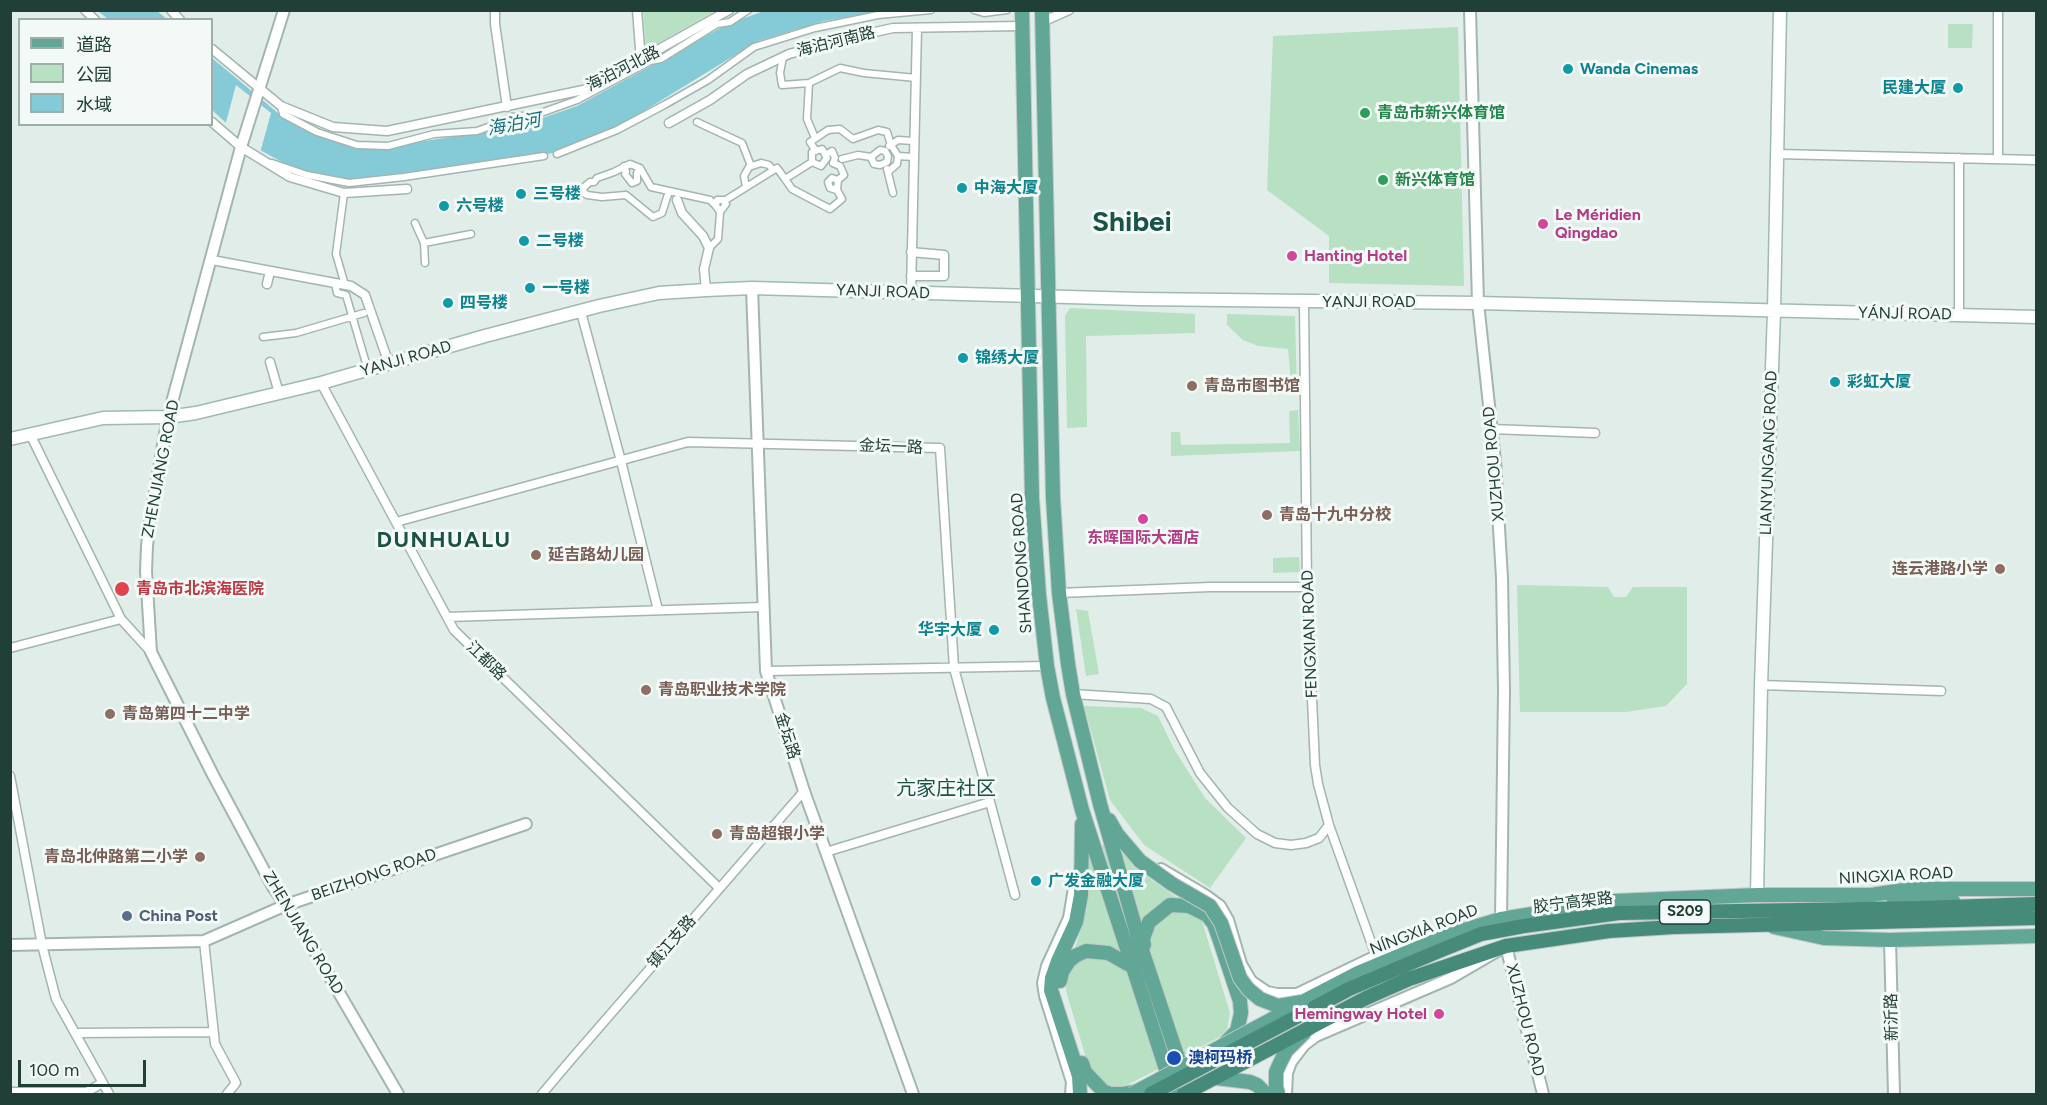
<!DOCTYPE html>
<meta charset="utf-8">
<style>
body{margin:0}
#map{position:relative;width:2047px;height:1105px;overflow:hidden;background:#e1ede8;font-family:Figtree,"Noto Sans SC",sans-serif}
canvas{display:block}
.frame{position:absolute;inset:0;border:12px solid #203f37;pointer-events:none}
.legend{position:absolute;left:18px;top:18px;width:195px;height:108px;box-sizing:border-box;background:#f2f9f6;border:2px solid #9eafaa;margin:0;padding:8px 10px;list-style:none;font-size:18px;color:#203f37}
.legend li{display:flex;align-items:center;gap:12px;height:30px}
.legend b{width:30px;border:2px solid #9eafaa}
.scale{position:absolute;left:18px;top:1060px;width:128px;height:27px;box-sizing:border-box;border:3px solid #203f37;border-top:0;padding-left:8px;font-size:18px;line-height:21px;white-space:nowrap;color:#203f37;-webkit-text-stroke:4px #f2f9f6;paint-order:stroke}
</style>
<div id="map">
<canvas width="2047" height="1105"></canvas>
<div class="frame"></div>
<ul class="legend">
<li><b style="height:8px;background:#62a695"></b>道路</li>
<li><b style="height:16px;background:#b8e0c3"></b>公园</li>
<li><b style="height:16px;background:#85cad7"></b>水域</li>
</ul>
<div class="scale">100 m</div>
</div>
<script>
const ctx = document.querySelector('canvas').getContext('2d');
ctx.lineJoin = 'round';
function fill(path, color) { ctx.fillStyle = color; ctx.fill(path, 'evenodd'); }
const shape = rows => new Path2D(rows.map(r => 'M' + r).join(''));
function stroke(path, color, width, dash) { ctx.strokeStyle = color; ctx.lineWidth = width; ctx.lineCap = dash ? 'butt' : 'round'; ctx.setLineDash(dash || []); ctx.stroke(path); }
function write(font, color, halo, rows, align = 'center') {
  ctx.font = font + ' Figtree,"Noto Sans SC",sans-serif'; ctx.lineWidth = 6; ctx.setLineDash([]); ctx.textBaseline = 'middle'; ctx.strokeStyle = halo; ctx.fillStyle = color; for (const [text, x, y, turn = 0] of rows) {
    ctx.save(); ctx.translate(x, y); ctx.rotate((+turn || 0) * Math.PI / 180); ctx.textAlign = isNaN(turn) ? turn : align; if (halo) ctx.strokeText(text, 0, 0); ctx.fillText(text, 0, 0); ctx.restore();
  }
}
const green = shape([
 [643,10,715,10,715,11,646,50],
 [1948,24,1973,24,1972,48,1948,48],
 [1458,27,1464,286,1329,283,1329,236,1267,190,1273,36],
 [1070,308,1195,314,1195,333,1086,336,1087,427,1067,428,1065,316],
 [1227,314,1295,316,1297,392,1292,393,1288,349,1258,346,1243,340,1227,325],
 [1298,410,1300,451,1171,456,1171,432,1180,432,1181,445,1290,443,1289,411],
 [1299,557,1300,572,1273,573,1273,558],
 [1517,585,1608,587,1614,597,1626,597,1633,587,1687,587,1687,684,1666,706,1626,712,1520,712],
 [1076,609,1088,611,1099,674,1086,676],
 [1084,706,1141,708,1158,716,1174,749,1205,798,1246,838,1210,888,1144,845,1110,800],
 [1115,840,1134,867,1173,895,1202,921,1230,1013,1227,1029,1218,1038,1127,1085,1113,1088,1100,1085,1090,1071,1066,991,1067,974,1087,909,1085,852]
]);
const water = shape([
 [98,11,157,11,167,19,108,19],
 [764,11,882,11,824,21,758,41,616,128,553,153,348,180,311,174,284,163,249,144,212,110,212,58,284,118,308,131,338,141,347,146,365,148,396,147,409,143,511,129,577,106,728,24]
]);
const pier = shape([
 [236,85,271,113,260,153,248,146,225,126]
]);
const pedestrian = shape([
 [974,10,984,13,1007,10],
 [783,57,780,73,782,85,809,83],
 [281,106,283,114,317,132,357,145,388,146,434,134,477,131,505,121,511,117,535,115,577,100,650,61,661,59,717,24,730,22,748,10],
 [697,122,742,143,751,166],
 [815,138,807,119,809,83,840,68,864,73,916,78],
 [889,146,898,140,914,141],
 [816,151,810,142,828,130,840,129,853,139,878,130,887,132,891,145,898,156],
 [557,154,617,130,666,104,708,80,754,47,815,28,878,15,931,10],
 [825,155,832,151,835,158,833,163,840,166,844,175,838,180],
 [842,159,858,155,871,157,874,164,880,165,887,162,888,156,885,151,880,150,871,157],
 [272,163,307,175,349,183,404,177,544,156],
 [624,166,626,171,625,174,632,183,637,181,637,173,640,168],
 [887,169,893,193],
 [888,172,897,164,898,156,914,157],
 [785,179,792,189,830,209,842,199,837,190,830,188,828,182,832,178,838,180,837,190],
 [746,187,744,176,749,167,761,163,769,165,773,170],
 [669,191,651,187,640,168,630,164,614,172,597,178,594,182,590,182,584,187,583,192,587,195,602,197,626,195,653,217,662,213,669,191,710,200,716,206],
 [344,193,336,254,345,285],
 [724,201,777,168,785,179,812,162,812,152,822,149,827,158,821,166,812,162],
 [415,223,424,243],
 [709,248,718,239,720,212,716,206,717,200,723,200,726,204,720,212],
 [425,263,424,243,471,234],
 [335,283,337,293,346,295,368,370],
 [263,337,296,333,364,313]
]);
const minor = shape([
 [85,10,95,20],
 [171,10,180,20],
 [495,10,495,24,507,107],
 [637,10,641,61],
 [1998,10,1998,159],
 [1042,22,1069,10],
 [212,49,281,106,333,127,387,131,588,89,729,10],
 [212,122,241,147,290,177,344,193,407,189],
 [669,123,710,100,747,74,789,54,848,38,893,28,1022,26],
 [1776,154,2036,160],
 [1959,158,1959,315],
 [677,200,682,213,703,236,709,248,704,269,706,290],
 [212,260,351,286,365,295,389,364],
 [911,276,944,276,944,255,911,252],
 [267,284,270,271],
 [911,292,917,28],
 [1304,302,1307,587,1315,765,1318,784,1329,825,1376,956],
 [581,312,621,461,658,610],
 [270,362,279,393],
 [321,383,454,630,719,888],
 [1491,429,1595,433],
 [30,434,121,619,151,652],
 [396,522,688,442,940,448,954,668,1015,895],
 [1059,593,1210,587,1307,587],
 [447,617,763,607],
 [10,648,121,619],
 [766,671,1047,666],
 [1761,685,1941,691],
 [1073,694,1151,699,1166,707,1200,773,1228,808,1257,834,1275,843,1291,845,1306,843,1319,838,1329,825],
 [10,776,42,945,56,999,109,1094],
 [826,852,990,802],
 [204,941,215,1044,236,1083,227,1094],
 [75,1033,213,1032],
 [10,1092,87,1092,102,1083],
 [542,1094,569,1062,804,791]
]);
const tertiary = shape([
 [284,10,241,147,168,417,150,519,147,546,146,571,151,652,213,775,273,887,299,924,398,1094],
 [1470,10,1478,303,1495,461,1502,578,1504,690,1501,919],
 [752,288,766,671,804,791,913,1094],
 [1161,869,1205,895,1220,906,1228,920,1241,964,1251,981,1267,992,1277,994,1297,994,1376,956,1416,939,1439,934],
 [1890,940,1894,1094],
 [10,945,204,941,286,905,526,824],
 [1071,1094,1072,1082,1045,996,1043,983,1047,966,1069,918,1076,876],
 [1286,1094,1287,1073,1291,1062,1304,1045,1316,1036,1451,978,1506,946,1543,1094]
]);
const secondary = shape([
 [10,439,103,418,168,417,196,413,321,383,485,336,599,306,659,293,706,290,752,288,1138,299,1478,303,2036,317],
 [1757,895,1761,685,1774,311,1780,10]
]);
const primary = shape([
 [1022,10,1032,498,1039,595,1047,666,1053,698,1082,810,1174,1094],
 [1042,10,1053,498,1059,593,1068,664,1073,694,1100,804,1140,944,1190,1094],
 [1109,820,1117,834,1140,861],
 [1893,898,1953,901],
 [1774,927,1824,938,1890,940,2036,936],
 [1144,945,1143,939,1149,922,1170,905,1189,906,1207,915,1214,924,1218,935,1240,1001,1241,1013,1237,1031,1226,1042],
 [1060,981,1062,972,1069,961,1075,956,1086,951,1108,953,1133,967],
 [1302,1002,1358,973,1451,934,1501,919,1614,901,1757,895,1871,895,1911,889,2036,889],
 [1082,1063,1085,1072,1103,1091,1110,1094,1123,1094,1139,1091],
 [1080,1094,1079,1076,1051,990,1052,978,1058,961,1076,922,1081,895,1082,824]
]);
const trunk = shape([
 [1306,1012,1349,989,1439,951,1481,934,1524,926,1619,913,1921,908,2036,904],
 [1311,1027,1366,998,1409,979,1506,946,1609,931,1674,927,2036,918]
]);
const primaryBridge = shape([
 [1140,861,1172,884,1210,906,1221,923,1240,978,1248,989,1260,999,1278,1006,1302,1002],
 [1216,1078,1250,1082,1257,1085,1266,1094],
 [1132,1094,1293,1008],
 [1278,1094,1276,1087,1276,1072,1280,1063,1286,1051,1305,1032]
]);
const trunkBridge = shape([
 [1151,1094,1306,1012],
 [1184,1094,1311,1027]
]);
const markers = [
 [1568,69,6,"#0f9aa8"],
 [1958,88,6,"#0f9aa8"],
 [1365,113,6,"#2e9e5b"],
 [1383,180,6,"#2e9e5b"],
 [962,188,6,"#0f9aa8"],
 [521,194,6,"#0f9aa8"],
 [444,206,6,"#0f9aa8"],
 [1543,224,6,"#d1479c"],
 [524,241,6,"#0f9aa8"],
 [1292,256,6,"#d1479c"],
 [530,288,6,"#0f9aa8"],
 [448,303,6,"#0f9aa8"],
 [963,358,6,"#0f9aa8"],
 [1835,382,6,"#0f9aa8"],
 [1192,386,6,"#8d6e63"],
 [1267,515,6,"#8d6e63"],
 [1143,519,6,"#d1479c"],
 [536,555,6,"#8d6e63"],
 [2000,569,6,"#8d6e63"],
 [122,589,8,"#e0444e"],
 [994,630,6,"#0f9aa8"],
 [646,690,6,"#8d6e63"],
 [110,714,6,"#8d6e63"],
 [717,834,6,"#8d6e63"],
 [200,857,6,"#8d6e63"],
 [1036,881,6,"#0f9aa8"],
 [127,916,6,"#5c6f8a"],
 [1439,1014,6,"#d1479c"],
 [1174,1058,8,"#1a4fb4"]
];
const shields = [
 [1685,912,51]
];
const shieldNames = [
 ["S209",1685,912]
];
const streetNames = [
 ["海泊河南路",836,42,-14],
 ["海泊河北路",623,69,-27],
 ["YANJI ROAD",883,292,2],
 ["YANJI ROAD",1369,302],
 ["YÁNJÍ ROAD",1905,314,1],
 ["YANJI ROAD",406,359,-16],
 ["金坛一路",891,447,2],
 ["LIANYUNGANG ROAD",1769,453,-88],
 ["XUZHOU ROAD",1494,464,-95],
 ["ZHENJIANG ROAD",161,469,-79],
 ["SHANDONG ROAD",1022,563,-94],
 ["FENGXIAN ROAD",1310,634,-92],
 ["江都路",486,661,44],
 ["金坛路",787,736,72],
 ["BEIZHONG ROAD",374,875,-19],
 ["NINGXIA ROAD",1896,876,-3],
 ["胶宁高架路",1573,903,-7],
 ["NÍNGXIÀ ROAD",1424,930,-21],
 ["ZHENJIANG ROAD",303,933,59],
 ["镇江支路",672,942,-49],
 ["新沂路",1892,1017,-91],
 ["XUZHOU ROAD",1525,1020,76]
];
const cultureNames = [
 ["Wanda Cinemas",1580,69],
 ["民建大厦",1946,88,"right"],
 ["中海大厦",974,188],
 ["三号楼",533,194],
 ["六号楼",456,206],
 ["二号楼",536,241],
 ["一号楼",542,288],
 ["四号楼",460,303],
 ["锦绣大厦",975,358],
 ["彩虹大厦",1847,382],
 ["华宇大厦",982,630,"right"],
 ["广发金融大厦",1048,881]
];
const leisureNames = [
 ["青岛市新兴体育馆",1377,113],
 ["新兴体育馆",1395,180]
];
const hotelNames = [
 ["Le Méridien",1555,215],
 ["Qingdao",1555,233],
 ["Hanting Hotel",1304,256],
 ["东晖国际大酒店",1143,538,"center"],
 ["Hemingway Hotel",1427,1014,"right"]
];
const educationNames = [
 ["青岛市图书馆",1204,386],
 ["青岛十九中分校",1279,515],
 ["延吉路幼儿园",548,555],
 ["连云港路小学",1988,569,"right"],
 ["青岛职业技术学院",658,690],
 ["青岛第四十二中学",122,714],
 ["青岛超银小学",729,834],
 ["青岛北仲路第二小学",188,857,"right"]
];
const healthNames = [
 ["青岛市北滨海医院",136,589]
];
const serviceNames = [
 ["China Post",139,916]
];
const transitNames = [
 ["澳柯玛桥",1188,1058]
];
const waterNames = [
 ["海泊河",514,125,-10]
];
const quarterNames = [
 ["亢家庄社区",946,789]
];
const districtNames = [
 ["DUNHUALU",444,541]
];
const townNames = [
 ["Shibei",1132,223]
];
fill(green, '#b8e0c3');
fill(water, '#85cad7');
fill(pier, '#e1ede8');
stroke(pedestrian, '#a3b5af', 9);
stroke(minor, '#a3b5af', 11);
stroke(tertiary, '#a3b5af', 14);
stroke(secondary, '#9fbab0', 15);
stroke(primary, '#c1c9c7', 16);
stroke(trunk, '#c1c9c7', 16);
stroke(pedestrian, '#fff', 6);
stroke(minor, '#fff', 8);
stroke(tertiary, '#fff', 10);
stroke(secondary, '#fff', 12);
stroke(primary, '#62a695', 14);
stroke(trunk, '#468a7a', 14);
stroke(primaryBridge, '#c1c9c7', 16, []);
stroke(trunkBridge, '#c1c9c7', 16, []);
stroke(primaryBridge, '#62a695', 14);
stroke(trunkBridge, '#468a7a', 14);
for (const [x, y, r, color] of markers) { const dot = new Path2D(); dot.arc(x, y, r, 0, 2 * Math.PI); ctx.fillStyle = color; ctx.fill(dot); stroke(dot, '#f2f9f6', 2); }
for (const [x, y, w] of shields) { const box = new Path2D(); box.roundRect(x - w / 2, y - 12, w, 24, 4.5); ctx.fillStyle = '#f2f9f6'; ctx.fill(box); stroke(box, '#203f37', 1.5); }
write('bold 15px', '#203f37', null, shieldNames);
write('16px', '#203f37', '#f2f9f6', streetNames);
write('bold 16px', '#0d838f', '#f2f9f6', cultureNames, 'left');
write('bold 16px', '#27864d', '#f2f9f6', leisureNames, 'left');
write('bold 16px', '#b23c85', '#f2f9f6', hotelNames, 'left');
write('bold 16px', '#785e54', '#f2f9f6', educationNames, 'left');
write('bold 16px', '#be3a42', '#f2f9f6', healthNames, 'left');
write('bold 16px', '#4e5e75', '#f2f9f6', serviceNames, 'left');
write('bold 16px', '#164399', '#f2f9f6', transitNames, 'left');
write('italic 18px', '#156e80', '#f2f9f6', waterNames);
write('20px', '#1a5345', '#f2f9f6', quarterNames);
ctx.letterSpacing = '1.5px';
write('bold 22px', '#1a5345', '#f2f9f6', districtNames);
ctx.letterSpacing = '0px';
write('bold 28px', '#1a5345', '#f2f9f6', townNames);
</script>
